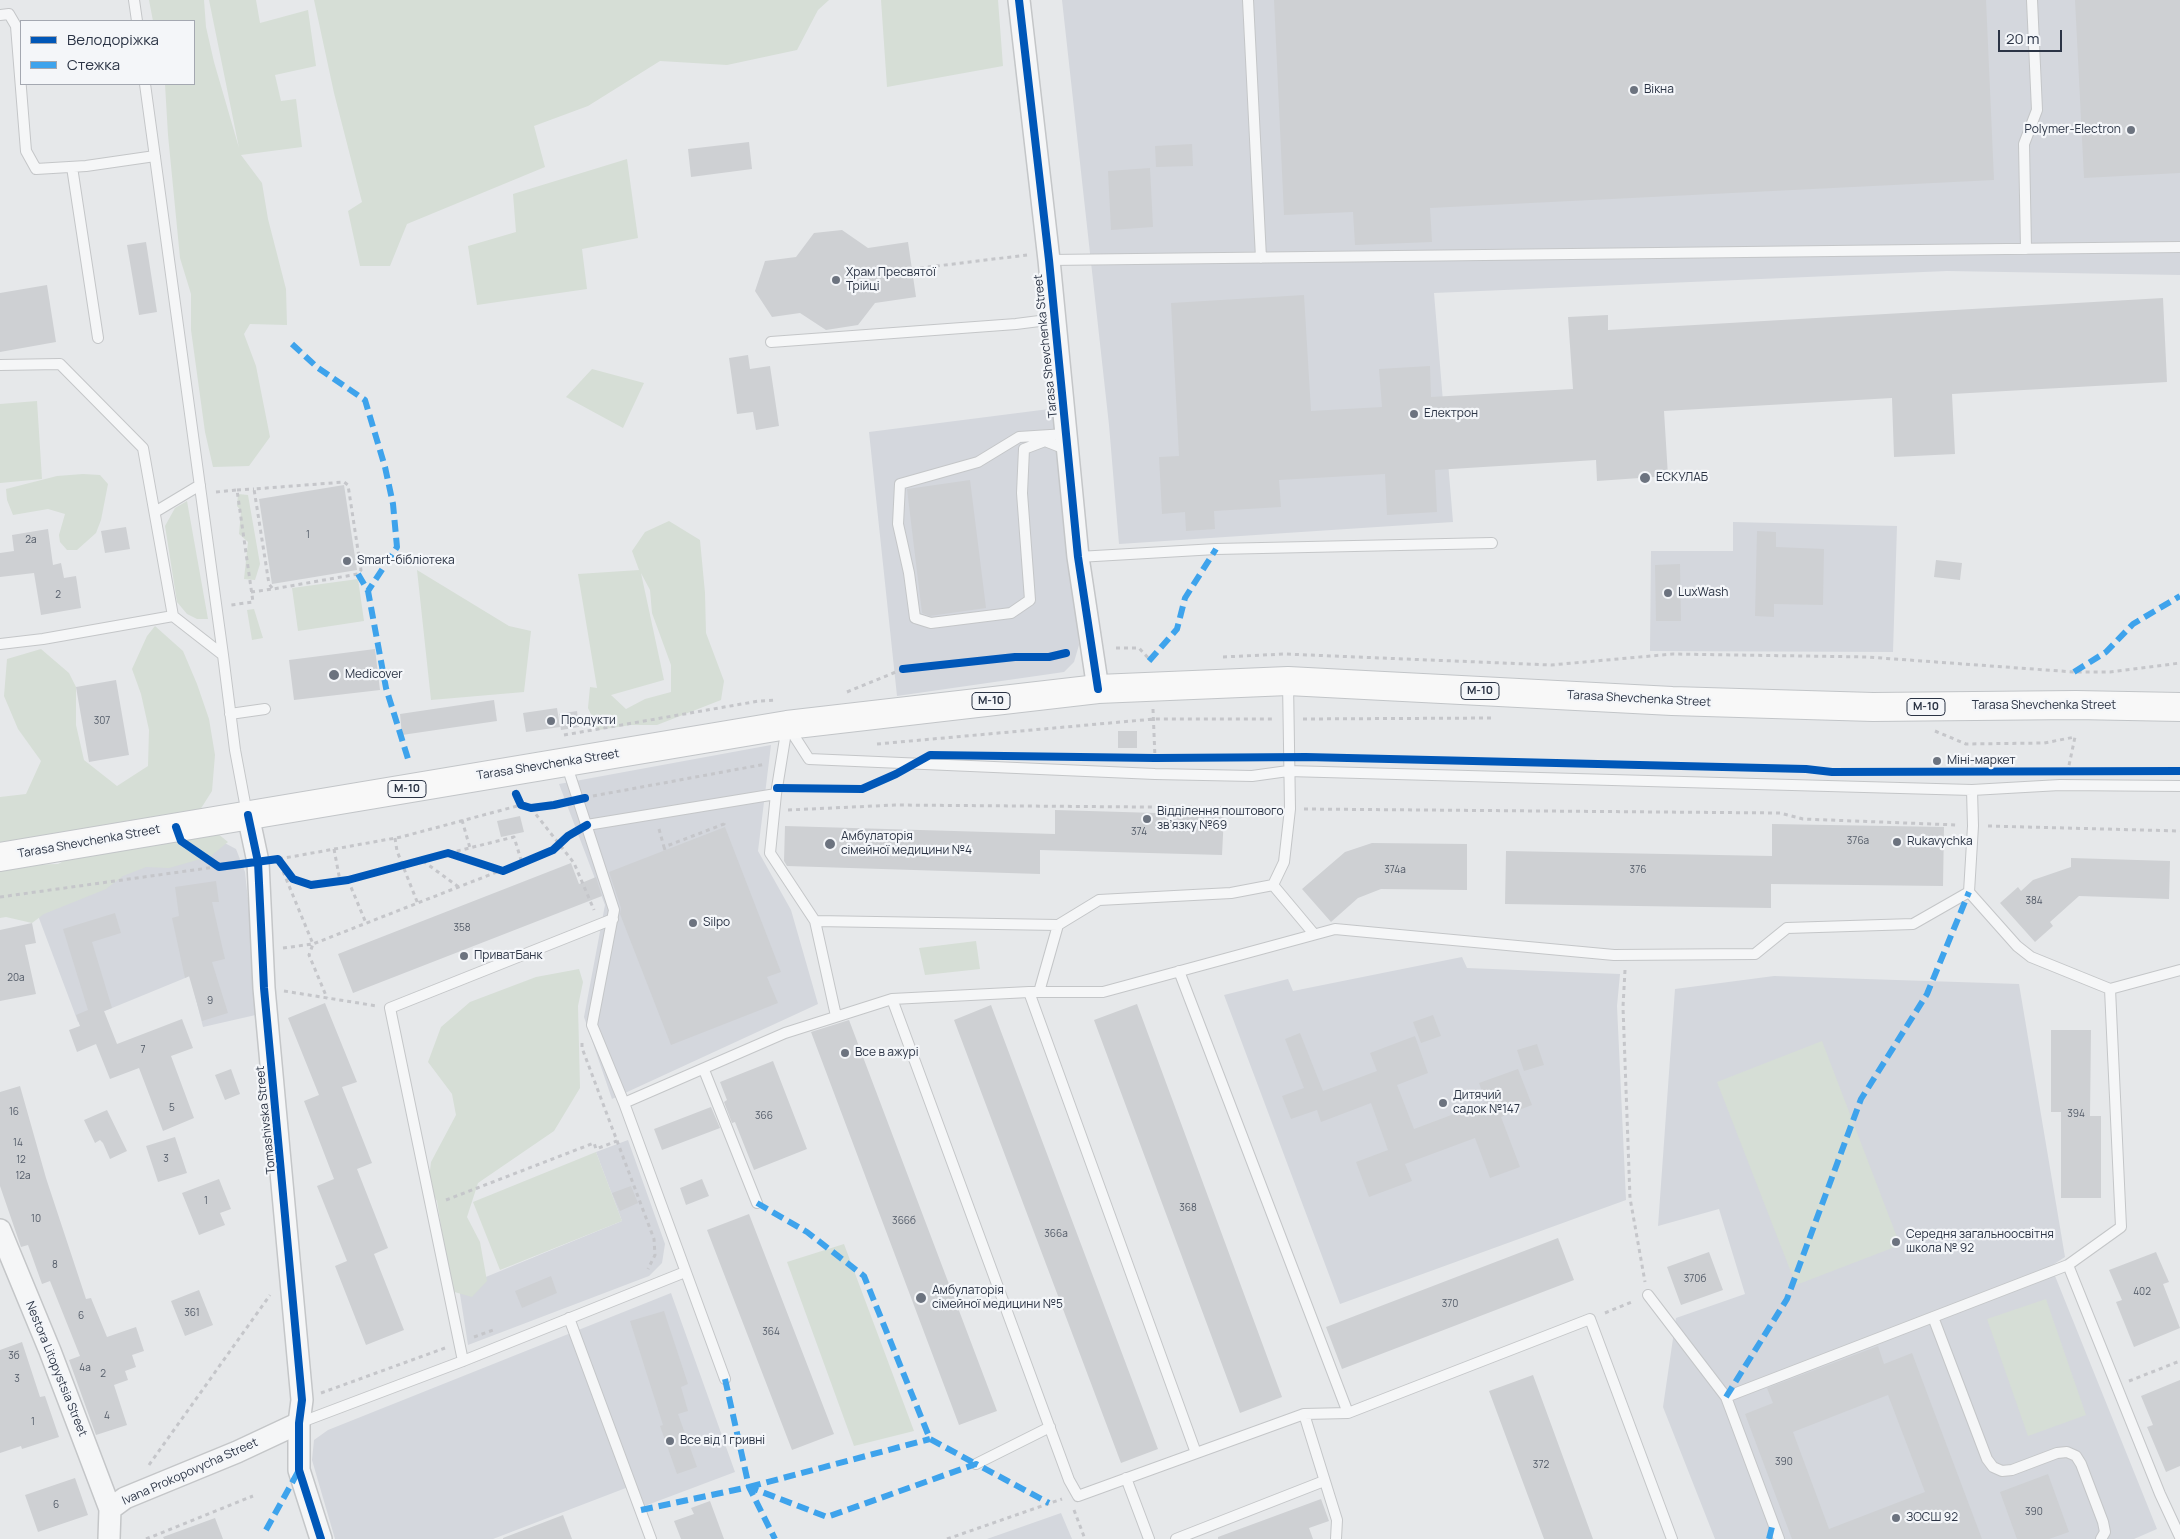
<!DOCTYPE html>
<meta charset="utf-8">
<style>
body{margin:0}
#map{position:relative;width:2180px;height:1539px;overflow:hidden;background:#e6e8ea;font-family:Manrope,sans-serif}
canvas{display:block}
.legend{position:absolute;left:20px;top:20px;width:175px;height:65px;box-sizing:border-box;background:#f4f6f9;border:1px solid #a4a8b1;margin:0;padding:6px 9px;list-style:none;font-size:15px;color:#2b3445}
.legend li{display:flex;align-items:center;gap:10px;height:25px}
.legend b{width:25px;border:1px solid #a4a8b1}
.scale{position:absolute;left:1998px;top:30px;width:64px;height:22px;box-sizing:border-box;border:2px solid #2b3445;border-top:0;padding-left:6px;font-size:15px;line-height:18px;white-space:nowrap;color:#2b3445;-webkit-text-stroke:4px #f4f6f9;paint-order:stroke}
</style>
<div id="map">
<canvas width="2180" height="1539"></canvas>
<ul class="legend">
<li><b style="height:6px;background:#0057b8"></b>Велодоріжка</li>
<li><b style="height:6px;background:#3ea3ec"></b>Стежка</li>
</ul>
<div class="scale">20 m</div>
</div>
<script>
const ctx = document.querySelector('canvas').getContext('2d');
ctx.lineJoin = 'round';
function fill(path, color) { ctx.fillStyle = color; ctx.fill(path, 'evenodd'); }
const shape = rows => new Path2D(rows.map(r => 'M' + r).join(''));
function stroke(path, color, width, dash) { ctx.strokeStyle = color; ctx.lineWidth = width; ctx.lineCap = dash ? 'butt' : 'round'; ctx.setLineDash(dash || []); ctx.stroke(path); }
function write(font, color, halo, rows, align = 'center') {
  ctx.font = font + ' Manrope,sans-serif'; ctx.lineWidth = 4.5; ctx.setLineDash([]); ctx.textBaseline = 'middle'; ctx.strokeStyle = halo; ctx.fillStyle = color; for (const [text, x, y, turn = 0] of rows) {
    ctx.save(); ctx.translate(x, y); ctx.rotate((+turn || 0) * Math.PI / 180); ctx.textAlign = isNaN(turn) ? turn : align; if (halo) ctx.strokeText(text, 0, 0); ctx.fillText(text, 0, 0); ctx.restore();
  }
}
const built = shape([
 [1062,0,2180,0,2180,275,1947,271,1434,293,1453,522,1119,544,1109,425],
 [1057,408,1079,645,1074,662,1064,672,897,696,869,432],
 [1733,522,1897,526,1893,652,1650,651,1651,551,1733,551],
 [771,745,758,851,791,910,818,1004,612,1099,584,1017,605,905,559,784],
 [221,841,236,849,245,872,260,1014,203,1027,190,976,78,1022,25,881],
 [1462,957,1467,968,1620,974,1617,1006,1626,1200,1340,1304,1224,995,1288,979,1293,991],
 [1774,976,2019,984,2065,1257,2051,1266,2157,1529,2134,1539,1715,1539,1663,1407,1676,1318,1745,1294,1719,1209,1658,1226,1675,989],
 [628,1140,665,1244,662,1263,649,1276,468,1345,459,1288,622,1221,596,1152],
 [671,1293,735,1472,634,1510,631,1486,493,1539,335,1539,312,1460,314,1440,328,1430],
 [1061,1513,1072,1539,987,1539]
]);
const green = shape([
 [149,0,204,0,206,27,214,62,239,148,209,0,256,0,260,23,308,10,316,66,275,75,281,101,296,99,302,147,241,155,262,183,268,219,286,289,287,325,250,324,244,334,256,366,270,437,249,466,213,467,205,432,191,330,191,294,180,258,168,135,165,84,194,84,194,21,153,21],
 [314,0,829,0,818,10,797,50,727,65,660,61,588,106,534,126,545,167,407,224,390,266,360,266,348,211,362,202,334,93],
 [881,0,998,0,1003,66,887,87],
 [627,159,638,238,582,249,587,289,477,305,468,246,516,232,513,194],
 [592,369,644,383,623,428,566,397],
 [37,401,42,479,0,483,0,404],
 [83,474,100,475,108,484,101,520,96,533,77,550,67,550,60,542,59,535,65,514,48,509,13,515,7,500,6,489,57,476],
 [238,494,248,495,260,564,255,580,244,579,248,542,239,534,241,511,237,506],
 [187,501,208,619,197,619,187,614,177,602,165,526,175,508],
 [669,521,700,540,705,593,706,633,724,681,721,700,657,725,631,725,598,730,588,708,590,687,597,688,578,574,639,570,632,551,645,532],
 [641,573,650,590,652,613,671,665,671,692,645,699,626,709,611,695,664,680],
 [417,570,509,626,531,631,524,692,431,700],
 [358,579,364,621,298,631,292,588],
 [254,609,263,638,252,640,247,610],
 [155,626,183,651,197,684,209,719,215,755,212,791,193,821,0,853,0,797,26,794,41,761,18,729,4,696,7,659,41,649,69,673,76,687,76,725,84,760,117,786,148,766,149,730,141,694,132,669,147,636],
 [212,829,228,842,211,856,169,868,146,867,123,876,106,889,44,914,32,923,6,917,0,918,0,870,23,865,58,864,90,847],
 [976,941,980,969,925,975,919,948],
 [579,969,583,982,578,1006,580,1088,554,1131,478,1183,467,1217,480,1242,487,1281,472,1297,451,1291,437,1201,428,1187,431,1162,456,1115,452,1094,428,1062,441,1027,470,1002,536,977],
 [1822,1041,1900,1245,1796,1285,1717,1082],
 [596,1152,622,1221,500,1270,473,1202],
 [844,1244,914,1431,854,1446,787,1262],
 [2046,1299,2086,1415,2028,1436,1987,1319]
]);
const building = shape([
 [1274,0,1986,0,1994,180,1430,208,1432,242,1355,245,1353,212,1284,215],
 [2075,0,2180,0,2180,173,2084,178],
 [749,142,752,169,691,177,688,149],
 [1192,144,1193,166,1156,167,1155,146],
 [1150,168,1153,227,1111,230,1108,171],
 [842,230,868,248,908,242,916,297,875,303,858,325,826,330,800,313,772,317,755,291,765,261,796,257,814,233],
 [146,242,157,312,139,315,127,245],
 [47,285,56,342,0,352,0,293],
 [1304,295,1311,411,1382,407,1379,369,1430,366,1431,397,1573,389,1568,317,1608,315,1608,330,2163,298,2167,382,1952,394,1955,454,1894,457,1892,398,1664,411,1668,476,1597,481,1596,460,1435,470,1437,512,1387,515,1385,474,1279,480,1281,507,1214,511,1215,529,1186,531,1185,512,1162,514,1159,457,1179,456,1171,303],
 [748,355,750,369,770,366,779,426,756,430,753,412,737,414,729,358],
 [970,480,986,608,930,616,922,613,907,489],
 [344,485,357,570,272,584,259,499],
 [126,527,130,549,105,553,101,531],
 [48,529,53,565,61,563,64,578,76,576,81,608,41,615,34,573,0,577,0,553,14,551,12,535],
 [1757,531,1776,532,1776,547,1824,549,1823,605,1774,604,1774,617,1755,616],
 [1936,560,1962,563,1960,580,1934,577],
 [1680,564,1681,621,1656,621,1655,565],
 [375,649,380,690,294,700,289,660],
 [116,680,129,755,89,762,76,687],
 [494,700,497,721,402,735,400,714],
 [557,708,560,727,526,732,523,713],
 [577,711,579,727,561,730,559,714],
 [1118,731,1137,731,1137,748,1118,748],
 [1055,810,1224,815,1222,855,1040,850,1040,874,787,866,784,861,785,826,1055,834],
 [520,816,524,832,501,837,497,821],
 [1772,824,1944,827,1943,886,1771,884,1771,908,1505,904,1506,851,1772,856],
 [725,827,781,972,767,977,778,1003,671,1045,620,914,621,908,609,872],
 [1372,843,1467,844,1467,890,1381,889,1358,898,1331,922,1302,889,1345,852],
 [2071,858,2170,861,2169,899,2079,896,2050,922,2053,926,2035,942,2000,903,2018,887,2021,891,2033,880,2071,867],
 [571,863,579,884,596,877,602,896,353,993,338,954],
 [216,881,219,902,212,902,225,959,212,962,228,1013,202,1021,189,976,185,978,172,918,179,916,175,887],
 [115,913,121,933,92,942,112,1008,104,1011,117,1044,182,1019,193,1048,171,1056,194,1118,163,1131,139,1068,110,1079,96,1044,77,1052,69,1030,80,1026,76,1015,88,1010,63,929],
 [32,923,36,943,25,945,36,994,0,1001,0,930],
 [325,1003,357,1082,342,1087,372,1163,357,1169,388,1248,374,1254,404,1330,366,1345,335,1266,347,1261,317,1186,334,1179,304,1101,319,1095,288,1018],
 [1137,1004,1282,1397,1240,1413,1094,1020],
 [991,1005,1158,1449,1121,1463,954,1020],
 [1433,1015,1441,1036,1421,1043,1413,1022],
 [849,1020,997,1411,959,1425,811,1032],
 [2051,1030,2091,1030,2090,1116,2101,1116,2101,1198,2061,1198,2061,1112,2051,1112],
 [1300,1033,1323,1091,1377,1071,1370,1053,1415,1036,1428,1073,1397,1085,1414,1129,1486,1102,1479,1083,1518,1069,1532,1105,1501,1117,1520,1167,1490,1178,1475,1138,1405,1164,1412,1181,1369,1197,1356,1162,1388,1150,1371,1103,1321,1122,1317,1110,1291,1119,1282,1096,1304,1088,1285,1039],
 [1537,1044,1544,1065,1524,1071,1517,1050],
 [773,1061,807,1149,754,1170,735,1122,732,1123,724,1102,727,1100,720,1082],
 [231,1069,240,1094,225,1100,215,1075],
 [20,1086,46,1178,86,1299,91,1298,107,1337,136,1327,144,1351,132,1355,136,1367,125,1371,128,1380,114,1385,127,1425,96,1435,69,1360,80,1356,50,1281,42,1284,28,1245,21,1247,0,1186,0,1092],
 [711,1107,720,1128,662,1150,654,1129],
 [107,1110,127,1151,110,1159,103,1143,100,1140,95,1143,84,1120],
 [175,1137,187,1173,158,1182,146,1146],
 [219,1179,231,1209,220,1213,225,1225,199,1235,182,1193],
 [702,1179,709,1196,686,1205,680,1188],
 [631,1186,638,1203,620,1211,612,1193],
 [749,1214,834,1434,792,1450,707,1230],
 [1558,1238,1574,1280,1342,1369,1326,1327],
 [1709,1252,1723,1290,1681,1305,1667,1267],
 [2156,1252,2169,1282,2163,1284,2180,1328,2134,1347,2116,1302,2122,1300,2109,1270],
 [551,1276,557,1293,522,1308,515,1291],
 [199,1290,213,1325,185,1336,171,1301],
 [664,1311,688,1384,681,1387,688,1411,678,1414,697,1467,677,1474,660,1426,663,1425,630,1321],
 [22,1342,40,1397,45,1396,59,1437,22,1449,21,1446,0,1453,0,1350],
 [1878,1346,1884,1364,1912,1353,1982,1539,1792,1539,1745,1414,1773,1403,1767,1388],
 [1888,1395,1925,1492,1829,1529,1793,1432],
 [1533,1375,1593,1539,1544,1539,1489,1391],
 [2180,1380,2180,1466,2166,1472,2147,1427,2153,1425,2141,1396],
 [2048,1474,2069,1532,2049,1539,2017,1539,2000,1492],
 [75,1478,88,1515,38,1532,25,1495],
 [1321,1499,1329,1521,1309,1528,1313,1539,1218,1539,1218,1537],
 [710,1501,724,1539,681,1539,674,1521,694,1514,691,1508],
 [563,1515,572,1539,503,1539,503,1538],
 [215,1518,223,1539,164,1539,163,1537]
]);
const path = shape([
 [912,269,1027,255],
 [237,490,254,489],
 [216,492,237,490,253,602,231,605],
 [251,592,273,589,358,574,361,570,348,485,344,482,254,489,269,584,273,589],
 [1116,648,1139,648,1151,661],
 [1223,657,1284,654,1551,665,1673,654,1867,657,2074,672,2110,672,2180,663],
 [847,692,903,669,1015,657,1049,657,1066,653,1069,648],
 [1153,709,1155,758],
 [1303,719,1492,718],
 [1935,731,1966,744,2044,743,2075,737,2068,770],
 [564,735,759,701,777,700],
 [877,744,1154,719,1274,719],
 [516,796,521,805,531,808,554,805],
 [593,796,766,764],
 [531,808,574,863,594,910],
 [1304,809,1780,813,1803,819,1957,825],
 [788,810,895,805,1273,808],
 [462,820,470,848],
 [1988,826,2180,831],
 [659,829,664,847],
 [395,838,397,851,418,904],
 [334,849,340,881],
 [665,850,664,847,724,824,723,820],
 [449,853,514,837,522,863],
 [279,859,401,837,521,805],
 [423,861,460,888],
 [281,863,293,879,311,885,348,880,448,853,502,871],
 [280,864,313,944,553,850,568,836],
 [348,880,366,923],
 [0,897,237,864],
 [283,948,313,944,309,955,327,998],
 [1625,970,1623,1007,1630,1198,1645,1282],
 [284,991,377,1006],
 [582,1043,582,1048,654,1239,655,1255,648,1269],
 [446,1200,594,1143,596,1149,617,1141],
 [1605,1313,1634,1301],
 [474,1337,496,1329],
 [2129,1381,2180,1361],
 [321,1393,445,1348],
 [149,1465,270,1295],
 [1074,1510,1085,1539],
 [146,1539,253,1496],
 [947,1539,1062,1499]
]);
const lane = shape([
 [134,0,137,21],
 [1248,0,1261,258],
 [0,15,9,14,16,26,26,151,36,169,86,166,155,156],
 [145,84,223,655],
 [72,167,98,338],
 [2026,249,2024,144,2037,110,2032,0],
 [1049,260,2180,247],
 [771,342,1016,324,1055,319],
 [0,365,60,364,143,448,173,616],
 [1066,434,1019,437,978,462,900,484,898,524,909,573,915,618,931,623,1011,613,1030,600,1022,493,1024,449,1045,441,1068,450],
 [155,512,200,485],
 [1078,557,1216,549,1492,543],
 [0,644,43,639,173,616,223,655,235,750,247,814],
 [230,714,265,709],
 [787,726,776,794,770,853,815,921,836,1016],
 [789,728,809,759,1155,774,1252,776,1288,771,1972,790,2060,785,2180,786],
 [566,763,614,910,592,1025,624,1103],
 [587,825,776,794],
 [1273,885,1314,934],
 [1969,892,1973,826,1972,790],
 [815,921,1058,925,1099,900,1231,893,1273,885,1284,862,1290,809,1288,682],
 [1179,971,1348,1413,1590,1319,1672,1539],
 [2110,989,2121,1227,2068,1265,2160,1494,2180,1537],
 [1029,992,1196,1453],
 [1039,992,1058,925],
 [892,999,1069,1480,1078,1496,1304,1414,1348,1413],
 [704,1070,757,1203],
 [1648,1295,1726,1397,1779,1539],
 [1933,1317,1987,1459,1993,1467,2002,1471,2012,1470,2057,1453,2067,1452,2076,1456,2081,1464,2103,1522,2105,1532,2101,1539],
 [569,1318,651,1539],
 [463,1361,390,1008,613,919],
 [725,1379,624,1103,785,1033,892,999,1029,992,1103,992,1335,929,1614,955,1755,954,1787,928,1913,924,1969,892,2017,946,2031,957,2110,989,2180,970],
 [1726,1397,2068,1265],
 [1304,1414,1337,1520,1336,1539],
 [299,1423,463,1361,685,1272],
 [976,1464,1050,1427],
 [1126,1478,1149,1539],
 [1176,1539,1324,1481]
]);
const street = shape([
 [1019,0,1049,260,1078,557,1098,689],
 [248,815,258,862,264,988,302,1400,299,1423,299,1470,321,1539],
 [0,1230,50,1351,110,1509],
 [109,1539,110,1509,125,1498,237,1452,299,1423]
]);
const primary = shape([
 [0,857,787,725,1098,689,1288,681,1672,701,1873,707,2076,705,2180,707]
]);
const quiet = shape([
 [292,344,318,368,365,400,385,467,393,504,397,547,368,591],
 [358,574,368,591,386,688,409,762],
 [1149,661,1177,629,1185,598,1216,549],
 [2074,672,2106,652,2133,624,2180,596],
 [757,1203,807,1232,864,1276,930,1439,976,1464],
 [725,1379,749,1487,775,1539],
 [1726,1397,1787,1299,1861,1099,1927,994,1969,892],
 [749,1487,930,1439],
 [641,1510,749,1487,827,1517,976,1464,1049,1503],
 [266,1530,299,1470],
 [1769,1539,1773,1523]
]);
const cycleway = shape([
 [1019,0,1049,260,1078,557,1098,689],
 [903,669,1015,657,1049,657,1066,653],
 [777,788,862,789,896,774,930,755,1155,758,1306,757,1806,769,1832,772,2180,771],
 [516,794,521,805,531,808,554,805,585,798],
 [248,815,258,862,264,988,302,1400,299,1423,299,1470,321,1539],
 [176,827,181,841,219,867,278,859,293,879,311,885,348,880,448,853,503,871,553,850,568,836,587,825]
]);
const markers = [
 [1634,90,5,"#6c737f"],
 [2131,130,5,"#6c737f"],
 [836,280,5,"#6c737f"],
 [1414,414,5,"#6c737f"],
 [1645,478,6,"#6c737f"],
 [347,561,5,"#6c737f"],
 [1668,593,5,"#6c737f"],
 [334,675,6,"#6c737f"],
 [551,721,5,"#6c737f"],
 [1937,761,5,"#6c737f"],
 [1147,819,5,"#6c737f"],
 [1897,842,5,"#6c737f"],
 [830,844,6,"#6c737f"],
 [693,923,5,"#6c737f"],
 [464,956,5,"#6c737f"],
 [845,1053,5,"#6c737f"],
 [1443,1103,5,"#6c737f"],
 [1896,1242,5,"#6c737f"],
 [921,1298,6,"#6c737f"],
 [670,1441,5,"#6c737f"],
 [1896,1518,5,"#6c737f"]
];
const numberNames = [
 ["1",308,535],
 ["2а",31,540],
 ["2",58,595],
 ["307",102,721],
 ["374",1139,832],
 ["376а",1858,841],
 ["374а",1395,870],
 ["376",1638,870],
 ["384",2034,901],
 ["358",462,928],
 ["20а",16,978],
 ["9",210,1001],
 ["7",143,1050],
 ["5",172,1108],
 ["16",14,1112],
 ["394",2076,1114],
 ["366",764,1116],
 ["14",18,1143],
 ["3",166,1159],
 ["12",21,1160],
 ["12а",23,1176],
 ["1",206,1201],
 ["368",1188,1208],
 ["10",36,1219],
 ["366б",904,1221],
 ["366а",1056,1234],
 ["8",55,1265],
 ["370б",1695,1279],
 ["402",2142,1292],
 ["370",1450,1304],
 ["361",192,1313],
 ["6",81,1316],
 ["364",771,1332],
 ["3б",14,1356],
 ["4а",85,1368],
 ["2",103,1374],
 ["3",17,1379],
 ["4",107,1416],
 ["1",33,1422],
 ["390",1784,1462],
 ["372",1541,1465],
 ["6",56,1505],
 ["390",2034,1512]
];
const shields = [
 [1480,691,38],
 [991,701,38],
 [1926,707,38],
 [407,789,38]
];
const shieldNames = [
 ["М-10",1480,691],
 ["М-10",991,701],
 ["М-10",1926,707],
 ["М-10",407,789]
];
const poiNames = [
 ["Вікна",1644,90],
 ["Polymer-Electron",2121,130,"right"],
 ["Храм Пресвятої",846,273],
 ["Трійці",846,287],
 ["Електрон",1424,414],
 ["ЕСКУЛАБ",1656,478],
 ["Smart-бібліотека",357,561],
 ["LuxWash",1678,593],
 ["Medicover",345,675],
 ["Продукти",561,721],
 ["Міні-маркет",1947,761],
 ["Відділення поштового",1157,812],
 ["зв’язку №69",1157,826],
 ["Амбулаторія",841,837],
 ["сімейної медицини №4",841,851],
 ["Rukavychka",1907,842],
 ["Silpo",703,923],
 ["ПриватБанк",474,956],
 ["Все в ажурі",855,1053],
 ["Дитячий",1453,1096],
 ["садок №147",1453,1110],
 ["Середня загальноосвітня",1906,1235],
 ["школа № 92",1906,1249],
 ["Амбулаторія",932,1291],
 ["сімейної медицини №5",932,1305],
 ["Все від 1 гривні",680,1441],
 ["ЗОСШ 92",1906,1518]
];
const streetNames = [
 ["Tarasa Shevchenka Street",1046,346,-96],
 ["Tarasa Shevchenka Street",1639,699,3],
 ["Tarasa Shevchenka Street",2044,706],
 ["Tarasa Shevchenka Street",548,765,-9],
 ["Tarasa Shevchenka Street",89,842,-10],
 ["Tomashivska Street",266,1120,-96],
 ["Nestora Litopystsia Street",56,1369,68],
 ["Ivana Prokopovycha Street",190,1472,-24]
];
fill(built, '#d4d7dd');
fill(green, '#d6ded6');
fill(building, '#ced0d3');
stroke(lane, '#c4c6c8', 12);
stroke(street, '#c4c6c8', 24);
stroke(primary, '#c2c5c8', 30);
stroke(path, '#c5c6ca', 3, [4, 4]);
stroke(lane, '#f5f6f7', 10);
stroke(street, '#f5f6f7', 21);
stroke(primary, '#f8f8f8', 28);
stroke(quiet, '#3ea3ec', 6, [12, 6]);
stroke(cycleway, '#0057b8', 8);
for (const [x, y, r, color] of markers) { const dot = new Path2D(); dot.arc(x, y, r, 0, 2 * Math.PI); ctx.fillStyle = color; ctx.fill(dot); stroke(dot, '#f4f6f9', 2); }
write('10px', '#545c69', null, numberNames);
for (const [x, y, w] of shields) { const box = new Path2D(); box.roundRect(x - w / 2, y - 8.5, w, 17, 4); ctx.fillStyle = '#f4f6f9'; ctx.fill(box); stroke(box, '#2b3445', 1); }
write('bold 11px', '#2b3445', null, shieldNames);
write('12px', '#2b3445', '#f4f6f9', poiNames, 'left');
write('12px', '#2b3445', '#f4f6f9', streetNames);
</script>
